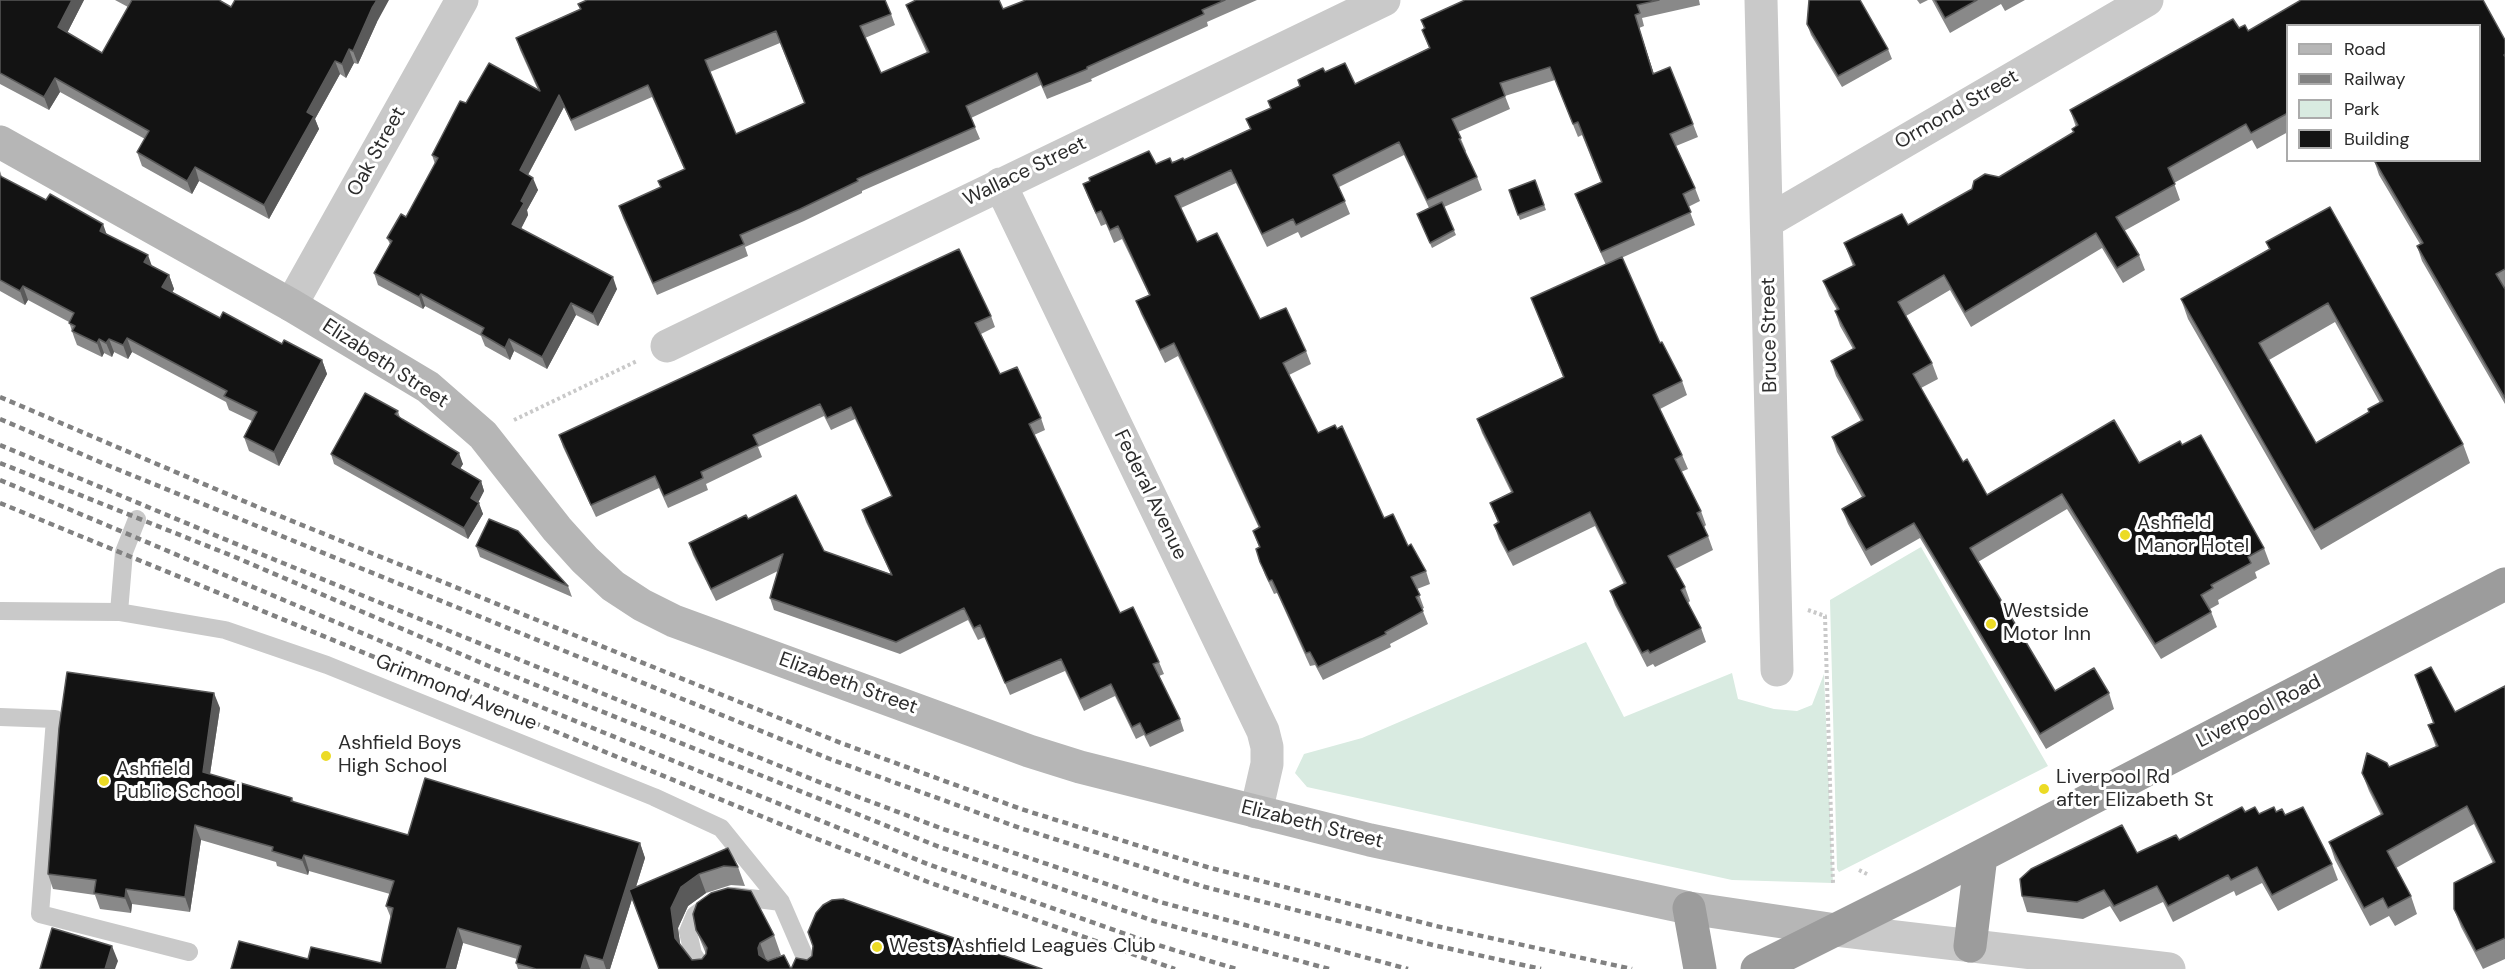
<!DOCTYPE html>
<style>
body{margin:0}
#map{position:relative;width:2505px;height:969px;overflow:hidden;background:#fff;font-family:"DM Sans",sans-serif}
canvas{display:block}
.legend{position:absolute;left:2286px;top:24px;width:195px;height:138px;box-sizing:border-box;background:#fff;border:2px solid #ababab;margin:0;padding:8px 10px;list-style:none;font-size:18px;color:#2c2c2c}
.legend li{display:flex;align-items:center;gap:12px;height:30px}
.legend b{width:30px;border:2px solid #ababab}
</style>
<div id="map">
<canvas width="2505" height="969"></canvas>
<ul class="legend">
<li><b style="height:8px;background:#b6b6b6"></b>Road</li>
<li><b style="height:8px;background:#818181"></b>Railway</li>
<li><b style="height:16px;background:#d9ebe1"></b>Park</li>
<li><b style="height:16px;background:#131313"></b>Building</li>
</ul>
</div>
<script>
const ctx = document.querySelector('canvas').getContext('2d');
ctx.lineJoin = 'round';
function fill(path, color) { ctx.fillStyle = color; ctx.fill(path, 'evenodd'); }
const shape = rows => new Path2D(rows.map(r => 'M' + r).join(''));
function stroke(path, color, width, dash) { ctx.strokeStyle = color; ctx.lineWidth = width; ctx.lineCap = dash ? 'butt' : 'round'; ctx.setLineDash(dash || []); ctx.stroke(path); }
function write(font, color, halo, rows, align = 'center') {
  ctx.font = font + ' "DM Sans",sans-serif'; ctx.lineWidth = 6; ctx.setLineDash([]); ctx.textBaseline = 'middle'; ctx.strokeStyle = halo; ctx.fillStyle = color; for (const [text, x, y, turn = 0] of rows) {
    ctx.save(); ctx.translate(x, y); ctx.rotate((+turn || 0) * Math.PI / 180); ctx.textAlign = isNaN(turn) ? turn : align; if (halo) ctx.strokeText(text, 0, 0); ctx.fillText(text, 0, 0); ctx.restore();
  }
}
const green = shape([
 [1921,547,2048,766,1839,872,1837,869,1830,600],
 [1586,642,1624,717,1732,673,1738,699,1774,709,1797,711,1812,705,1824,674,1833,883,1732,880,1307,787,1295,773,1304,754,1362,738]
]);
const path = shape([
 [514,420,637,361],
 [1808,610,1825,616,1833,883],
 [1859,870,1869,875]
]);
const service = shape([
 [0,611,119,612,225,630,327,665,654,797,721,828,781,902,810,969],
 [119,612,124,552,137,519],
 [0,717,55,719,40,914,189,952],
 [703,969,693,954,688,932,695,915,713,902,734,896,781,902]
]);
const minor = shape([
 [1761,0,1777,670],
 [1000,184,1263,731,1267,747,1267,764,1256,812],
 [1768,221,2147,0],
 [291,305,462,0],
 [667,346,1384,0]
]);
const tertiary = shape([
 [1836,930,2169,969]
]);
const secondary = shape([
 [0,142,291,305,428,387,483,435,557,529,585,560,613,586,642,605,674,621,1029,751,1080,767,1370,840,1689,908,1836,930]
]);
const trunk = shape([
 [1689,908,1700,969],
 [1970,946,1981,856],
 [1757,969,1927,884,2505,584]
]);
const rail = shape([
 [0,397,260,508,841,743,1021,809,1207,867,1436,926,1632,969],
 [0,419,107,465,830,759,1020,828,1205,887,1433,945,1541,969],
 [0,445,229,541,824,784,943,829,1160,902,1408,969],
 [0,463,235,557,491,667,937,846,1154,921,1329,969],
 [0,480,435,664,930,865,1148,942,1236,969],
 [0,503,807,835,928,882,1175,969]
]);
const wall = shape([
 [0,0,84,0,67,33,102,53,128,7,115,0,219,0,231,7,377,22,358,64,354,63,346,78,340,74,315,119,319,129,269,219,199,181,192,194,142,166,137,152,145,139,60,92,49,110,0,84],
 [1026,0,1257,0,1207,22,1208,26,1091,79,1092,81,1047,99,1041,85,971,118,980,139,862,191,862,193,804,221,745,247,748,256,657,295,623,218,619,206,661,187,684,169,652,97,575,131,564,107,528,175,538,190,527,210,528,215,521,229,617,289,598,326,576,315,547,369,514,351,510,360,485,346,481,336,425,306,423,309,378,285,374,273,390,244,387,238,406,217,435,164,432,155,466,103,538,90,520,50,516,38,580,9,578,4,891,14,895,25,865,38,881,73,927,53,910,16,906,5,1003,9],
 [780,43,804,103,736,134,710,72],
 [1465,0,1699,0,1700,5,1642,18,1644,26,1639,28,1654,74,1693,124,1698,137,1676,146,1695,188,1700,201,1688,207,1695,225,1619,259,1660,343,1682,381,1687,395,1660,409,1682,455,1688,469,1681,472,1701,511,1706,525,1704,527,1708,536,1713,550,1675,569,1685,587,1690,601,1688,603,1701,628,1706,642,1655,667,1653,664,1647,667,1615,605,1610,591,1624,584,1595,526,1513,566,1499,539,1494,525,1498,523,1490,503,1511,492,1482,433,1477,419,1563,377,1531,298,1606,265,1580,207,1575,194,1601,182,1582,135,1578,137,1555,80,1505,96,1510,109,1458,132,1466,151,1465,152,1477,177,1482,190,1444,207,1456,235,1432,248,1417,214,1429,208,1404,155,1339,187,1350,214,1301,238,1298,232,1267,247,1236,183,1181,208,1197,242,1260,319,1306,351,1311,364,1289,375,1318,433,1384,518,1408,546,1426,571,1430,584,1417,589,1424,608,1422,609,1428,624,1390,644,1391,647,1323,680,1315,665,1310,666,1277,593,1274,594,1265,575,1256,549,1259,547,1253,531,1259,528,1211,425,1178,356,1165,363,1141,314,1136,301,1149,295,1122,239,1114,243,1106,224,1101,226,1088,197,1083,184,1156,164,1184,160,1250,129,1246,119,1271,109,1268,101,1300,86,1325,72,1355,84,1429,48,1422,30,1424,29,1421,20],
 [1917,0,1928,0,1920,4],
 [1932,0,2025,0,2005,11,2001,4,1950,33],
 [2301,0,2483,0,2505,40,2505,404,2422,261,2417,246,2420,244,2379,175,2374,160,2480,160,2480,26,2288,26,2288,132,2257,149,2252,140,2174,183,2180,200,2124,231,2139,255,2145,270,2123,283,2102,248,1971,327,1950,290,1906,316,1932,363,1938,379,1921,388,1963,462,1967,459,1987,495,2114,420,2139,463,2180,441,2182,445,2201,435,2264,548,2270,564,2255,572,2257,578,2218,600,2219,604,2210,609,2217,627,2161,659,2067,509,1978,562,2055,691,2094,668,2109,693,2114,709,2046,749,1920,538,1871,566,1848,524,1842,509,1862,497,1837,452,1832,437,1861,421,1836,376,1831,361,1853,349,1840,326,1835,311,1837,310,1829,296,1823,281,1853,266,1844,243,1902,214,1908,225,1972,189,1974,181,1985,174,1999,177,2074,132,2072,129,2076,127,2070,110,2233,19,2239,28,2245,25,2248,31],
 [1807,24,1888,49,1892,59,1842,87,1811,35],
 [0,171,2,177,106,234,152,266,169,275,174,289,172,292,220,318,322,360,327,374,279,466,249,451,244,437,252,421,229,410,226,402,132,352,128,359,114,352,112,357,104,353,102,357,77,345,74,337,69,322,28,300,25,305,0,291],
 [1535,180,1546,210,1520,220,1509,190],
 [2330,207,2463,444,2470,463,2321,550,2188,319,2181,299,2269,249,2266,242],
 [2335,322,2380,403,2368,409,2369,413,2316,443,2269,360],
 [991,316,995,327,981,334,1000,374,1041,418,1045,430,1034,435,1120,613,1159,662,1164,674,1159,676,1180,719,1184,731,1150,747,1144,735,1136,739,1115,696,1084,711,1065,671,1010,695,985,637,978,640,968,620,900,654,774,610,770,598,778,571,716,601,693,555,689,543,748,519,824,551,891,574,866,522,862,510,892,496,855,419,831,430,824,416,758,447,762,457,706,484,708,490,668,508,659,488,596,517,563,447,559,435],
 [398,411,400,418,463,464,460,469,481,481,484,491,478,502,483,514,468,539,334,464,331,454],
 [476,546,568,586,572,597,480,557],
 [2415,675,2455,712,2505,686,2505,959,2483,969,2461,927,2454,909,2493,863,2474,824,2396,868,2411,896,2417,914,2395,926,2389,916,2370,926,2335,860,2329,842,2381,815,2369,791,2362,773,2389,767,2436,747,2428,725,2433,723],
 [220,708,210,774,292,798,294,802,408,835,640,843,645,858,636,887,728,848,738,867,745,886,731,885,706,893,688,906,678,928,680,945,692,960,702,959,706,954,704,949,696,930,774,935,781,955,771,960,791,969,659,969,632,899,610,969,518,969,516,963,517,959,463,943,456,969,231,969,308,959,381,963,391,918,386,906,390,894,309,871,308,875,277,866,276,862,201,840,190,912,132,904,131,913,100,909,95,895,53,889,48,874],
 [2276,812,2285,815,2332,864,2338,880,2278,911,2262,883,2236,896,2234,891,2173,922,2163,902,2120,922,2110,906,2083,919,2027,912,2022,896,2137,853,2259,814]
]);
const shadedWall = shape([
 [72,0,84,0,63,41,58,27],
 [377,0,389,0,377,22,358,64,353,51,372,8],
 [1635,15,1639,28,1658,87,1653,74],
 [349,49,354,63,346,78,342,64],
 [335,61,340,74,315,119,319,129,269,219,264,205,307,112],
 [55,78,60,92,49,110,44,97],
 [559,95,564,107,524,182,520,170],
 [195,167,199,181,192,194,187,181],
 [533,178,538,190,527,210,528,215,517,236,512,224,521,201],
 [103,224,108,238,100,231],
 [148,255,153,269,144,262],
 [169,275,174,289,168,301,162,287],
 [613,277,617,289,598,326,593,314],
 [23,286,28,300,25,305,20,291],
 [421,294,425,306,423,309,419,297],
 [571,303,576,315,547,369,542,357],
 [127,338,132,352,128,359,123,345],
 [99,339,104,353,102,357,97,343],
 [109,339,114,352,112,357,106,343],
 [509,339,514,351,510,360,505,348],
 [322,360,327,374,279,466,274,452],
 [459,453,463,464,456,475,452,464],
 [481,481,484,491,475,509,471,498],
 [479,503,483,514,468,539,464,528],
 [214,693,220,708,208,787,203,772],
 [195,825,201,840,190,912,185,897],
 [640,843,645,858,610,969,606,969,603,960],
 [304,855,309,871,308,875,302,860],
 [699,874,706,893,688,906,678,928,682,957,675,938,671,908,681,887],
 [126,889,132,904,131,913,125,898],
 [458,928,463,943,456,969,446,969],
 [760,943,767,962,759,955,758,948],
 [112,946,118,961,115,969,105,969],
 [585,955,590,969,581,969]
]);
const building = shape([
 [0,0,72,0,58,27,102,53,132,0,219,0,231,7,235,0,377,0,372,8,353,51,349,49,342,64,335,61,307,112,314,116,264,205,195,167,187,181,137,152,149,131,55,78,44,97,0,73,0,0],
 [587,0,885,0,891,14,860,26,881,73,929,52,906,5,916,0,999,0,1003,9,1026,0,1225,0,1202,10,1204,14,1087,67,1087,69,1043,87,1037,73,966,106,975,127,857,179,858,181,800,209,740,235,744,244,653,283,619,206,661,187,658,181,685,169,648,85,571,120,559,95,520,170,533,178,521,201,524,203,512,224,613,277,593,314,571,303,542,357,509,339,505,348,481,334,484,328,421,294,419,297,374,273,392,241,387,238,401,214,406,217,438,158,432,155,460,101,466,103,489,63,540,91,516,38,581,9,578,4,587,0],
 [776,31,805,103,736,134,705,60,776,31],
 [1465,0,1659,0,1637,5,1640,13,1635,15,1653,74,1670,67,1693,124,1670,134,1695,188,1683,194,1691,212,1601,252,1575,194,1602,182,1578,122,1573,124,1550,67,1500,83,1505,96,1452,119,1461,138,1459,139,1477,177,1427,200,1399,142,1333,175,1345,201,1296,225,1293,219,1262,234,1231,170,1175,196,1197,242,1217,233,1260,319,1286,308,1306,351,1283,363,1318,433,1335,425,1337,429,1342,426,1384,518,1393,514,1408,546,1411,544,1426,571,1411,577,1420,595,1416,597,1423,611,1385,632,1386,634,1318,667,1310,652,1306,653,1272,580,1269,581,1260,562,1256,549,1260,547,1253,531,1260,527,1207,412,1174,343,1160,350,1136,301,1150,295,1118,226,1110,230,1101,211,1096,213,1083,184,1090,181,1089,178,1149,151,1156,164,1170,158,1172,163,1183,158,1184,160,1251,129,1246,119,1271,108,1268,101,1300,86,1298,80,1323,68,1325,72,1345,63,1355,84,1430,48,1422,30,1425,28,1421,20,1465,0],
 [1809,0,1860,0,1888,49,1838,76,1807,24,1809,0],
 [1935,0,1977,0,1945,18,1935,0],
 [2301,0,2483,0,2505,40,2505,54,2504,55,2505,57,2505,269,2496,274,2505,289,2505,398,2417,246,2423,243,2374,160,2480,160,2480,26,2288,26,2288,113,2251,133,2246,124,2168,168,2175,184,2116,217,2139,255,2117,268,2096,233,1965,312,1944,275,1898,302,1932,363,1913,374,1963,462,1967,459,1987,495,2114,420,2139,463,2180,441,2182,445,2201,435,2264,548,2248,557,2251,563,2211,585,2213,588,2201,595,2211,612,2155,644,2062,494,1970,548,2055,691,2094,668,2109,693,2040,734,1914,523,1866,550,1842,509,1865,496,1832,437,1863,420,1831,361,1855,348,1835,311,1839,309,1823,281,1855,265,1844,243,1902,214,1908,225,1972,189,1974,181,1985,174,1999,177,2074,132,2072,129,2078,125,2070,110,2233,19,2239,28,2245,25,2248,31,2301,0],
 [0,176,46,200,50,194,103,224,100,231,148,255,144,262,169,275,162,287,220,318,223,312,282,344,284,340,322,360,274,452,244,437,257,412,224,396,227,391,127,338,123,345,109,339,106,343,99,339,97,343,72,331,75,326,69,323,74,313,23,286,20,291,0,280,0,176],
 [1535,180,1544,205,1518,215,1509,190,1535,180],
 [1442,202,1454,230,1430,243,1417,214,1442,202],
 [2330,207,2463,444,2314,530,2181,299,2270,249,2266,242,2330,207],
 [2328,303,2383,401,2368,409,2369,412,2316,443,2259,343,2328,303],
 [959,249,991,316,975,323,1000,374,1017,367,1041,418,1029,424,1120,613,1133,607,1159,662,1153,664,1180,719,1146,735,1140,723,1132,727,1111,684,1080,699,1061,659,1005,683,980,625,974,628,964,608,896,642,770,598,783,554,711,589,689,543,746,515,748,519,796,495,824,551,892,575,862,510,892,496,851,407,827,418,820,404,753,435,758,445,701,472,703,478,664,496,655,476,591,505,559,435,959,249],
 [1622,257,1660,343,1662,342,1682,381,1653,395,1682,455,1675,459,1701,511,1697,513,1708,536,1668,556,1685,587,1681,590,1701,628,1650,653,1648,650,1642,653,1610,591,1626,583,1590,512,1508,552,1494,525,1499,522,1490,503,1513,492,1477,419,1564,377,1531,298,1622,257],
 [365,393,398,411,395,414,402,419,459,453,452,464,481,481,471,498,479,503,464,528,331,454,365,393],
 [489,519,518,531,568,586,476,546,489,519],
 [2431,667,2455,712,2505,686,2505,938,2476,951,2454,909,2454,883,2495,862,2467,806,2387,851,2411,896,2388,908,2383,898,2364,908,2329,842,2383,814,2362,773,2367,753,2387,763,2389,767,2438,746,2428,725,2434,723,2415,675,2431,667],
 [67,672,214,693,203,772,292,798,291,801,408,835,425,778,640,843,603,960,585,955,581,969,536,969,516,963,521,946,458,928,446,969,231,969,239,941,308,959,311,947,381,963,393,908,386,906,394,881,304,855,302,860,272,851,273,847,195,825,185,897,126,889,125,898,94,893,96,880,48,874,59,728,67,672],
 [2242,807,2245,812,2255,807,2259,814,2274,807,2276,812,2282,809,2285,815,2303,807,2332,864,2272,895,2257,867,2231,880,2228,875,2168,906,2157,886,2114,906,2104,890,2077,902,2022,896,2020,879,2031,869,2122,825,2137,853,2176,835,2179,840,2242,807],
 [728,848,738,867,724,866,699,874,681,887,671,908,675,938,692,960,702,959,706,954,707,948,696,930,693,914,697,903,711,893,728,888,751,891,774,935,760,943,758,948,759,955,768,961,784,955,791,969,659,969,629,890,728,848],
 [843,899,1042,969,791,969,796,958,807,960,812,956,813,946,808,932,816,913,823,905,832,900,843,899],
 [52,928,112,946,105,969,40,969,52,928]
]);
const markers = [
 [2125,535,6,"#ecdb25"],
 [1991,624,6,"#ecdb25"],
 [326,756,6,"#ecdb25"],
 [104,781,6,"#ecdb25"],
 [2044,789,6,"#ecdb25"],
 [877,947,6,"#ecdb25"]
];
const streetNames = [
 ["Ormond Street",1957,110,-30],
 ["Oak Street",377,152,-61],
 ["Wallace Street",1025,172,-26],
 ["Bruce Street",1770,335,-91],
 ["Elizabeth Street",385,364,33],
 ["Federal Avenue",1150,495,64],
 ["Elizabeth Street",848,684,20],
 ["Grimmond Avenue",456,693,22],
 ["Liverpool Road",2259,712,-27],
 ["Elizabeth Street",1312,825,14]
];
const poiNames = [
 ["Ashfield",2137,524],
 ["Manor Hotel",2137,547],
 ["Westside",2003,612],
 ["Motor Inn",2003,635],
 ["Ashfield Boys",338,744],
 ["High School",338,767],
 ["Ashfield",116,770],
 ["Public School",116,793],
 ["Liverpool Rd",2056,778],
 ["after Elizabeth St",2056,801],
 ["Wests Ashfield Leagues Club",889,947]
];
fill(green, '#d9ebe1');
stroke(path, '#c9c9c9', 4, [3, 3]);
stroke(service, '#c9c9c9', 18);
stroke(minor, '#c9c9c9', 33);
stroke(tertiary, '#c9c9c9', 33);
stroke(secondary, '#b6b6b6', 33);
stroke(trunk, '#9c9c9c', 33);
stroke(rail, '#818181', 4.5, [6, 4.5]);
fill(wall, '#898989');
fill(shadedWall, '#5a5a5a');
fill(building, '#131313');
stroke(building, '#5a5a5a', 1.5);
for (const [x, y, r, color] of markers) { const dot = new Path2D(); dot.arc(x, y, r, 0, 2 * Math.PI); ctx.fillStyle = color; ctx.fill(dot); stroke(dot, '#fff', 2); }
write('20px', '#2c2c2c', '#fff', streetNames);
write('20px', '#2c2c2c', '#fff', poiNames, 'left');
</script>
